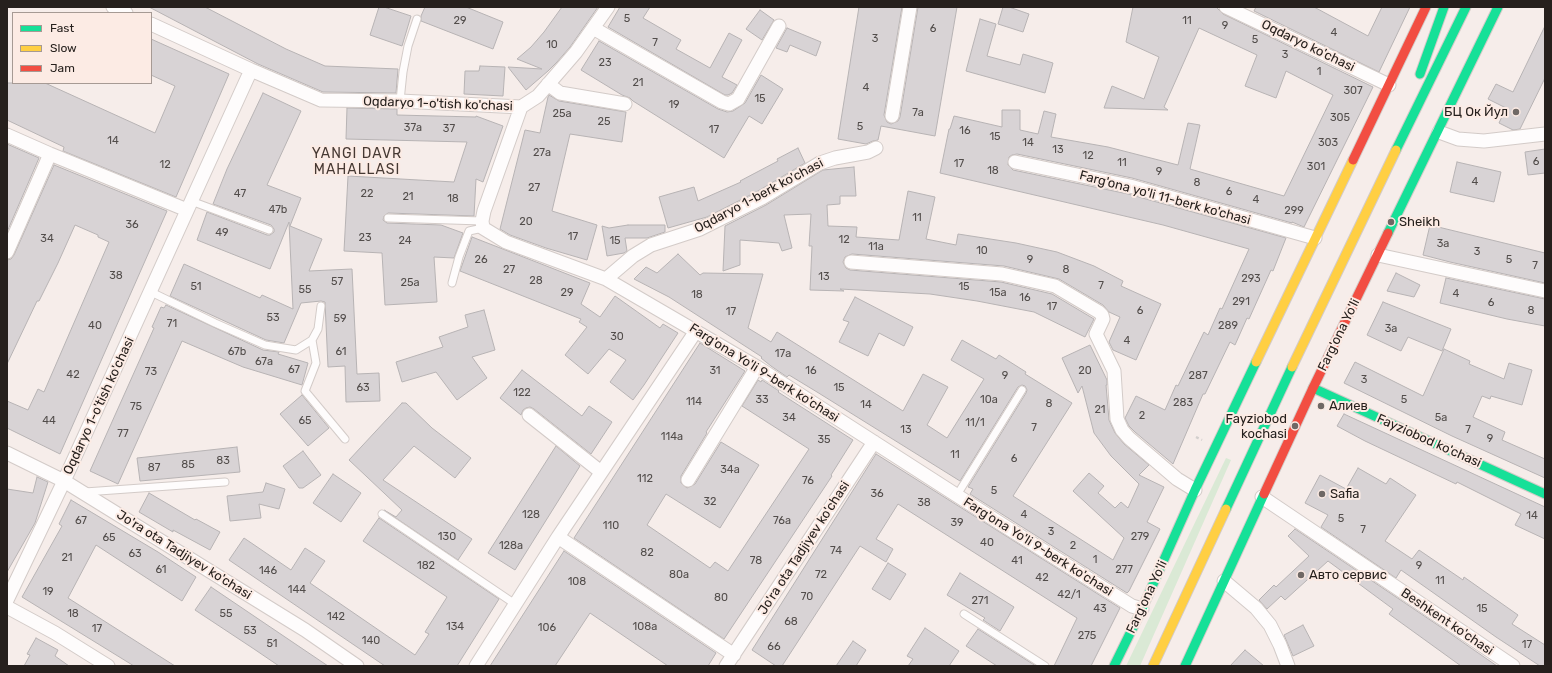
<!DOCTYPE html>
<meta charset="utf-8">
<style>
body{margin:0}
#map{position:relative;width:1552px;height:673px;overflow:hidden;background:#f6edea;font-family:Rubik,sans-serif}
canvas{display:block}
.frame{position:absolute;inset:0;border:8px solid #26201d;pointer-events:none}
.legend{position:absolute;left:12px;top:12px;width:140px;height:72px;box-sizing:border-box;background:#fcebe4;border:1px solid #a69a94;margin:0;padding:5px 7px;list-style:none;font-size:12px;color:#26201d}
.legend li{display:flex;align-items:center;gap:8px;height:20px}
.legend b{width:20px;border:1px solid #a69a94}
</style>
<div id="map">
<canvas width="1552" height="673"></canvas>
<div class="frame"></div>
<ul class="legend">
<li><b style="height:5px;background:#16e098"></b>Fast</li>
<li><b style="height:5px;background:#ffcf43"></b>Slow</li>
<li><b style="height:5px;background:#f24e42"></b>Jam</li>
</ul>
</div>
<script>
const ctx = document.querySelector('canvas').getContext('2d');
ctx.lineJoin = 'round';
function fill(path, color) { ctx.fillStyle = color; ctx.fill(path, 'evenodd'); }
const shape = rows => new Path2D(rows.map(r => 'M' + r).join(''));
function stroke(path, color, width, dash) { ctx.strokeStyle = color; ctx.lineWidth = width; ctx.lineCap = dash ? 'butt' : 'round'; ctx.setLineDash(dash || []); ctx.stroke(path); }
function write(font, color, halo, rows, align = 'center') {
  ctx.font = font + ' Rubik,sans-serif'; ctx.lineWidth = 4; ctx.setLineDash([]); ctx.textBaseline = 'middle'; ctx.strokeStyle = halo; ctx.fillStyle = color; for (const [text, x, y, turn = 0] of rows) {
    ctx.save(); ctx.translate(x, y); ctx.rotate((+turn || 0) * Math.PI / 180); ctx.textAlign = isNaN(turn) ? turn : align; if (halo) ctx.strokeText(text, 0, 0); ctx.fillText(text, 0, 0); ctx.restore();
  }
}
const green = shape([
 [1226,458,1231,460,1140,666,1126,666]
]);
const building = shape([
 [149,7,205,7,286,49,325,66,398,69,396,93,323,92,258,64,149,7],
 [379,7,384,7,411,16,402,46,370,35,379,7],
 [425,7,466,7,503,22,493,49,421,21,421,16,425,7],
 [562,7,598,7,570,47,557,62,548,71,526,90,508,67,542,69,517,59,531,47,544,32,562,7],
 [620,7,650,7,643,18,681,40,676,49,710,68,729,33,742,40,722,77,737,85,732,93,728,95,725,95,608,27,620,7],
 [859,7,902,7,884,115,887,122,891,124,898,121,900,117,918,7,957,7,935,136,881,126,878,140,873,141,866,144,838,139,859,7],
 [1003,7,1009,7,1029,14,1023,32,998,24,1003,7],
 [1133,7,1216,7,1223,14,1373,87,1304,227,1292,222,1292,223,1132,178,1017,154,1012,155,1009,157,1008,165,1013,170,1128,194,1286,238,1273,271,1271,270,1249,319,1247,318,1235,345,1230,342,1205,394,1203,394,1173,464,1135,432,1129,426,1125,418,1136,396,1165,410,1176,385,1178,386,1204,332,1208,335,1220,308,1222,309,1249,249,1163,225,940,173,949,129,950,129,954,116,1002,127,1002,110,1020,110,1020,130,1038,134,1044,111,1056,114,1051,137,1108,147,1178,165,1188,123,1200,125,1190,169,1284,196,1333,95,1286,71,1276,98,1245,86,1257,55,1199,28,1164,107,1168,110,1104,108,1112,86,1144,99,1159,57,1126,42,1133,7],
 [1256,7,1314,7,1368,36,1382,7,1410,7,1379,72,1254,11,1256,7],
 [760,10,774,20,762,40,746,29,760,10],
 [980,19,996,24,987,56,1020,65,1023,54,1053,63,1045,93,966,71,980,19],
 [1545,26,1545,78,1520,129,1513,130,1499,123,1506,108,1488,99,1496,84,1513,92,1545,26],
 [787,28,821,42,816,56,790,45,787,52,776,48,787,28],
 [151,39,229,74,176,197,63,151,64,147,7,120,7,83,45,83,155,133,175,86,151,75,151,39],
 [599,41,718,109,727,112,733,111,745,103,761,75,783,89,762,124,749,116,724,158,633,101,630,98,622,95,581,70,599,41],
 [480,66,505,67,503,96,464,94,465,71,479,71,480,66],
 [263,93,301,111,267,185,301,198,290,226,322,239,309,271,352,269,357,374,379,373,380,401,346,402,345,366,328,367,325,302,321,301,301,303,284,343,266,340,170,296,184,264,260,298,262,295,293,309,289,222,270,269,197,240,207,212,267,235,270,235,274,232,274,229,271,225,213,204,227,169,263,93],
 [549,95,559,101,626,112,622,142,570,134,552,211,597,225,587,260,546,248,510,235,500,229,525,130,540,133,548,97,549,95],
 [347,108,397,109,397,115,476,117,476,116,503,126,483,182,476,179,474,216,388,213,384,216,383,220,387,223,441,225,463,233,454,258,434,257,437,302,385,305,382,253,344,251,348,176,454,182,467,142,346,139,347,108],
 [7,144,39,158,7,232,7,144],
 [798,148,805,163,758,191,707,217,668,228,659,197,694,187,698,201,741,182,740,181,778,161,777,159,798,148],
 [1545,149,1545,173,1528,175,1525,152,1545,149],
 [1457,162,1501,172,1494,202,1450,192,1457,162],
 [54,165,167,211,60,454,7,428,7,401,28,410,38,389,44,392,109,242,98,237,98,235,75,225,58,263,39,301,37,301,7,364,7,260,11,259,14,255,54,165],
 [854,167,856,196,840,196,840,204,827,205,828,226,857,227,856,237,899,240,908,191,935,197,926,239,956,245,958,234,1016,243,1057,252,1094,266,1123,281,1121,286,1161,304,1136,360,1113,350,1109,342,1120,317,1109,312,1103,305,1059,279,1004,266,852,254,845,257,843,262,846,268,850,270,1001,282,1052,294,1094,319,1085,337,1034,312,977,301,930,294,840,289,844,291,810,290,812,246,809,246,811,214,784,215,792,248,782,251,779,243,740,240,740,265,723,271,725,226,766,205,823,170,854,167],
 [628,225,665,225,665,232,647,238,625,238,627,251,624,253,607,256,602,226,609,228,628,225],
 [1430,225,1545,253,1545,283,1450,262,1423,255,1430,225],
 [472,237,590,283,581,304,600,317,615,296,660,328,663,324,678,333,644,385,633,400,610,382,626,360,609,349,588,374,565,355,587,327,579,322,581,319,460,271,472,237],
 [678,254,700,275,703,273,763,274,748,328,771,342,777,332,903,411,923,374,948,387,927,425,947,438,984,379,951,360,962,340,996,359,999,355,1026,372,1025,374,1072,403,1013,496,1113,560,1124,538,1073,491,1089,473,1104,486,1098,493,1115,508,1121,502,1128,508,1139,484,1111,456,1094,433,1082,386,1078,393,1062,358,1090,345,1107,380,1107,385,1106,385,1109,420,1115,433,1124,444,1149,465,1139,475,1164,487,1147,522,1160,529,1129,591,1127,593,970,494,973,489,968,487,1026,393,1027,390,1025,386,1022,385,1018,387,960,481,817,392,789,375,787,377,771,366,761,358,762,357,669,297,634,279,646,267,657,273,678,254],
 [1396,273,1420,285,1414,297,1387,291,1396,273],
 [1446,278,1545,299,1545,326,1507,319,1440,303,1446,278],
 [855,297,913,327,904,346,879,333,868,356,839,342,849,322,843,320,855,297],
 [1383,302,1451,329,1442,351,1408,337,1401,351,1367,335,1383,302],
 [166,305,263,350,279,352,278,354,308,363,302,385,243,367,182,341,118,484,90,471,154,328,152,327,161,307,164,308,166,305],
 [484,310,495,350,472,357,487,378,457,400,436,372,402,382,396,362,443,347,439,337,468,327,465,315,484,310],
 [700,343,745,371,706,432,707,433,681,476,681,483,687,488,695,484,721,442,759,465,720,528,666,494,647,525,710,568,715,562,728,571,809,449,742,406,758,380,761,382,762,380,779,391,778,392,853,440,831,475,832,476,724,639,574,538,700,343],
 [1444,349,1470,361,1469,364,1504,379,1509,363,1532,370,1522,405,1491,396,1490,399,1482,396,1473,417,1505,432,1502,440,1545,459,1545,478,1452,436,1344,383,1355,362,1423,396,1444,349],
 [522,370,582,416,589,406,612,422,591,454,534,409,530,407,526,408,523,410,521,415,500,398,522,370],
 [302,395,329,428,308,446,280,414,302,395],
 [402,403,406,403,432,428,471,458,455,478,414,446,383,480,472,539,458,560,384,510,396,517,402,510,349,460,402,403],
 [1344,414,1545,507,1545,539,1515,525,1521,514,1457,482,1456,484,1365,441,1337,426,1344,414],
 [556,446,580,466,515,570,488,553,556,446],
 [237,447,240,472,140,481,137,458,237,447],
 [303,451,321,475,303,488,299,488,283,466,303,451],
 [876,454,1120,608,1091,666,1054,666,1077,618,898,504,876,539,893,549,886,562,860,546,782,666,776,666,752,650,876,454],
 [1358,468,1386,484,1390,478,1416,495,1385,541,1412,559,1419,550,1463,580,1464,577,1518,615,1512,624,1545,645,1545,666,1540,666,1496,637,1401,570,1396,578,1321,527,1328,515,1305,503,1320,475,1346,489,1358,468],
 [333,474,361,493,341,522,313,503,333,474],
 [37,477,48,482,35,523,7,572,7,489,33,493,37,477],
 [266,483,285,489,279,509,259,504,261,518,230,521,227,496,263,492,266,483],
 [149,493,195,520,196,519,220,532,210,550,173,530,173,532,139,512,149,493],
 [71,500,158,552,196,577,182,601,96,545,68,598,175,666,134,666,22,597,62,526,59,524,71,500],
 [379,518,499,599,457,666,385,666,229,560,244,538,291,570,305,548,325,561,310,583,415,655,429,634,425,632,447,597,363,541,379,518],
 [1295,529,1448,632,1497,666,1461,666,1389,614,1393,609,1328,561,1285,600,1281,596,1267,609,1259,600,1274,585,1276,587,1309,556,1288,536,1295,529],
 [564,551,716,653,708,666,668,666,590,613,555,666,490,666,564,551],
 [888,563,906,574,890,600,872,589,888,563],
 [960,573,1014,607,1000,631,983,620,985,618,947,595,960,573],
 [211,587,288,639,328,666,279,666,254,649,195,610,211,587],
 [1303,625,1314,646,1293,656,1284,635,1303,625],
 [925,628,959,651,949,666,908,666,913,659,907,656,925,628],
 [978,629,1028,661,1036,666,997,666,966,646,978,629],
 [36,638,58,650,55,656,69,666,24,666,30,655,27,654,36,638],
 [853,641,866,650,856,666,836,666,853,641],
 [1245,650,1264,666,1230,666,1245,650]
]);
const path = shape([
 [1196,437,1202,440]
]);
const lane = shape([
 [400,101,403,72,408,46,417,19],
 [191,201,269,230],
 [388,218,482,221],
 [452,283,459,257,469,231,483,228],
 [151,292,215,323,265,345,296,350,312,340,318,329,321,306],
 [312,340,316,363,305,391,345,439],
 [85,492,225,482],
 [957,495,1022,390],
 [382,514,515,604],
 [964,614,1045,666]
]);
const street = shape([
 [113,7,126,13],
 [1226,7,1389,85],
 [151,24,251,70,321,100,400,101,521,107,538,96,576,52,608,7],
 [593,28,722,102,729,104,738,99,779,26],
 [548,84,560,93,625,104],
 [521,107,484,211,482,221,483,228,506,242,606,279,757,367,1003,525,1132,606,1142,609],
 [892,116,910,7],
 [1439,132,1458,139,1484,141,1545,134],
 [7,135,50,154,187,210],
 [1015,162,1130,186,1315,238],
 [7,252,50,154],
 [1378,255,1545,291],
 [851,262,1002,274,1055,286,1099,312,1102,315,1103,319,1096,334,1114,371,1117,419,1122,430,1129,438,1177,479,1195,490],
 [606,279,633,256,651,245,700,229,762,198,820,163,835,158,868,152,876,148],
 [529,415,601,472],
 [7,453,64,481,305,630,357,666],
 [688,480,757,367],
 [1262,497,1513,666],
 [558,537,734,655],
 [1224,581,1256,608,1270,625,1280,645,1288,666],
 [7,600,64,481,251,70],
 [7,607,55,633,108,666],
 [476,666,558,537,696,331],
 [726,666,874,442]
]);
const fast = shape([
 [1420,74,1444,7],
 [1396,150,1466,7],
 [1388,233,1498,7],
 [1313,388,1545,494],
 [1226,509,1292,367],
 [1114,666,1142,609,1195,490,1256,362],
 [1185,666,1264,494]
]);
const slow = shape([
 [1256,362,1353,160],
 [1292,367,1396,150],
 [1153,666,1226,509]
]);
const jam = shape([
 [1353,160,1426,7],
 [1264,494,1313,388,1388,233]
]);
const markers = [
 [1516,112,4,"#6f6865"],
 [1391,222,4,"#6f6865"],
 [1321,406,4,"#6f6865"],
 [1295,426,4,"#6f6865"],
 [1322,494,4,"#6f6865"],
 [1301,575,4,"#6f6865"]
];
const numberNames = [
 ["5",627,19],
 ["29",460,21],
 ["11",1187,21],
 ["9",1225,26],
 ["6",933,29],
 ["4",1334,33],
 ["3",875,39],
 ["5",1255,40],
 ["7",655,43],
 ["10",552,45],
 ["3",1285,55],
 ["23",605,63],
 ["1",1319,72],
 ["21",638,83],
 ["4",866,88],
 ["307",1353,91],
 ["15",760,99],
 ["19",674,105],
 ["7a",918,113],
 ["25a",562,114],
 ["305",1340,118],
 ["25",604,122],
 ["5",860,127],
 ["37a",413,128],
 ["37",449,129],
 ["17",714,130],
 ["16",965,131],
 ["15",995,137],
 ["14",113,141],
 ["14",1028,143],
 ["303",1328,143],
 ["13",1058,150],
 ["27a",542,153],
 ["12",1088,156],
 ["6",1536,162],
 ["11",1122,163],
 ["17",959,164],
 ["12",165,165],
 ["301",1316,167],
 ["18",993,171],
 ["9",1159,172],
 ["4",1475,182],
 ["8",1197,183],
 ["27",534,188],
 ["6",1229,192],
 ["47",240,194],
 ["22",367,194],
 ["21",408,197],
 ["18",453,199],
 ["4",1256,200],
 ["47b",278,210],
 ["299",1294,211],
 ["11",917,218],
 ["20",526,222],
 ["36",132,225],
 ["49",222,233],
 ["17",573,237],
 ["23",365,238],
 ["34",47,239],
 ["12",844,240],
 ["24",405,241],
 ["15",615,241],
 ["3a",1443,244],
 ["11a",876,247],
 ["10",982,251],
 ["3",1477,252],
 ["26",481,260],
 ["9",1030,260],
 ["5",1509,260],
 ["7",1535,266],
 ["27",509,270],
 ["8",1066,270],
 ["38",116,276],
 ["13",824,277],
 ["293",1251,279],
 ["28",536,281],
 ["57",337,282],
 ["25a",410,283],
 ["7",1101,286],
 ["51",196,287],
 ["15",964,287],
 ["55",305,290],
 ["29",567,293],
 ["15a",998,293],
 ["4",1456,294],
 ["18",697,295],
 ["16",1025,298],
 ["291",1241,302],
 ["6",1491,303],
 ["17",1052,307],
 ["6",1140,311],
 ["8",1531,311],
 ["17",731,312],
 ["53",273,318],
 ["59",340,319],
 ["71",172,324],
 ["40",95,326],
 ["289",1228,326],
 ["3a",1391,329],
 ["30",617,337],
 ["4",1127,341],
 ["67b",237,352],
 ["61",341,352],
 ["17a",783,354],
 ["67a",264,362],
 ["67",294,370],
 ["31",715,371],
 ["16",811,371],
 ["20",1085,371],
 ["73",151,372],
 ["42",73,375],
 ["9",1005,376],
 ["287",1198,376],
 ["3",1364,380],
 ["63",363,388],
 ["15",839,388],
 ["122",522,393],
 ["33",762,400],
 ["10a",989,400],
 ["5",1404,400],
 ["114",694,402],
 ["283",1183,403],
 ["8",1049,404],
 ["14",866,405],
 ["75",136,407],
 ["21",1100,410],
 ["2",1142,416],
 ["34",789,418],
 ["5a",1441,418],
 ["44",49,421],
 ["65",305,421],
 ["11/1",975,423],
 ["7",1034,428],
 ["13",906,430],
 ["7",1468,430],
 ["77",123,434],
 ["114a",672,437],
 ["9",1490,439],
 ["35",824,440],
 ["11",955,455],
 ["6",1014,459],
 ["83",223,461],
 ["85",188,465],
 ["87",154,468],
 ["34a",730,470],
 ["112",645,479],
 ["76",808,481],
 ["5",994,491],
 ["36",877,494],
 ["32",710,502],
 ["38",924,503],
 ["128",531,515],
 ["4",1024,515],
 ["14",1532,516],
 ["5",1341,519],
 ["67",81,521],
 ["76a",782,521],
 ["39",957,523],
 ["110",611,526],
 ["7",1363,530],
 ["3",1051,532],
 ["130",447,537],
 ["279",1140,537],
 ["65",109,538],
 ["40",987,543],
 ["128a",511,546],
 ["2",1073,546],
 ["74",836,551],
 ["82",647,553],
 ["63",135,554],
 ["21",67,558],
 ["1",1095,560],
 ["78",756,561],
 ["41",1017,561],
 ["182",426,566],
 ["9",1419,566],
 ["61",161,570],
 ["277",1124,570],
 ["146",268,571],
 ["80a",679,575],
 ["72",821,575],
 ["42",1042,578],
 ["11",1440,581],
 ["108",577,582],
 ["144",297,590],
 ["19",48,592],
 ["42/1",1069,595],
 ["70",807,597],
 ["80",721,598],
 ["271",980,601],
 ["43",1100,609],
 ["15",1482,609],
 ["18",73,614],
 ["55",226,614],
 ["142",336,617],
 ["68",791,622],
 ["134",455,627],
 ["108a",645,627],
 ["106",547,628],
 ["17",97,629],
 ["53",250,631],
 ["275",1087,636],
 ["140",371,641],
 ["51",272,644],
 ["17",1527,645],
 ["66",774,647]
];
const streetNames = [
 ["Oqdaryo ko'chasi",1308,46,26],
 ["Oqdaryo 1-o'tish ko'chasi",438,104,2],
 ["Oqdaryo 1-berk ko'chasi",759,196,-28],
 ["Farg'ona yo'li 11-berk ko'chasi",1165,198,15],
 ["Farg'ona Yo'li",1339,335,-64],
 ["Farg'ona Yo'li 9-berk ko'chasi",764,373,32],
 ["Oqdaryo 1-o'tish ko'chasi",99,406,-65],
 ["Fayziobod ko'chasi",1429,441,24],
 ["Farg'ona Yo'li 9-berk ko'chasi",1038,547,32],
 ["Jo'ra ota Tadjiyev ko'chasi",804,548,-57],
 ["Jo'ra ota Tadjiyev ko'chasi",184,555,32],
 ["Farg'ona Yo'li",1147,597,-65],
 ["Beshkent ko'chasi",1447,622,34]
];
const poiNames = [
 ["БЦ Ок Йул",1508,112,"right"],
 ["Sheikh",1399,222],
 ["Алиев",1329,406],
 ["Fayziobod",1287,419,"right"],
 ["kochasi",1287,434,"right"],
 ["Safia",1330,494],
 ["Авто сервис",1309,575]
];
const neighbourhoodNames = [
 ["YANGI DAVR",357,154],
 ["MAHALLASI",357,170]
];
fill(green, '#dae9d5');
fill(building, '#d8d3d5');
stroke(building, '#b7b3b4', 1);
stroke(lane, '#d3cbc8', 9);
stroke(street, '#d3cbc8', 15);
stroke(fast, '#d3cbc8', 11);
stroke(slow, '#d3cbc8', 11);
stroke(jam, '#d3cbc8', 11);
stroke(path, '#d2cfcd', 2.5, [3, 3]);
stroke(lane, '#fefcfc', 7);
stroke(street, '#fefcfc', 13);
stroke(fast, '#16e098', 9);
stroke(slow, '#ffcf43', 9);
stroke(jam, '#f24e42', 9);
for (const [x, y, r, color] of markers) { const dot = new Path2D(); dot.arc(x, y, r, 0, 2 * Math.PI); ctx.fillStyle = color; ctx.fill(dot); stroke(dot, '#fcebe4', 1.5); }
write('11px', '#524d4b', null, numberNames);
write('13px', '#26201d', '#fcebe4', streetNames);
write('13px', '#26201d', '#fcebe4', poiNames, 'left');
ctx.letterSpacing = '1px';
write('14px', '#463933', '#fcebe4', neighbourhoodNames);
ctx.letterSpacing = '0px';
</script>
